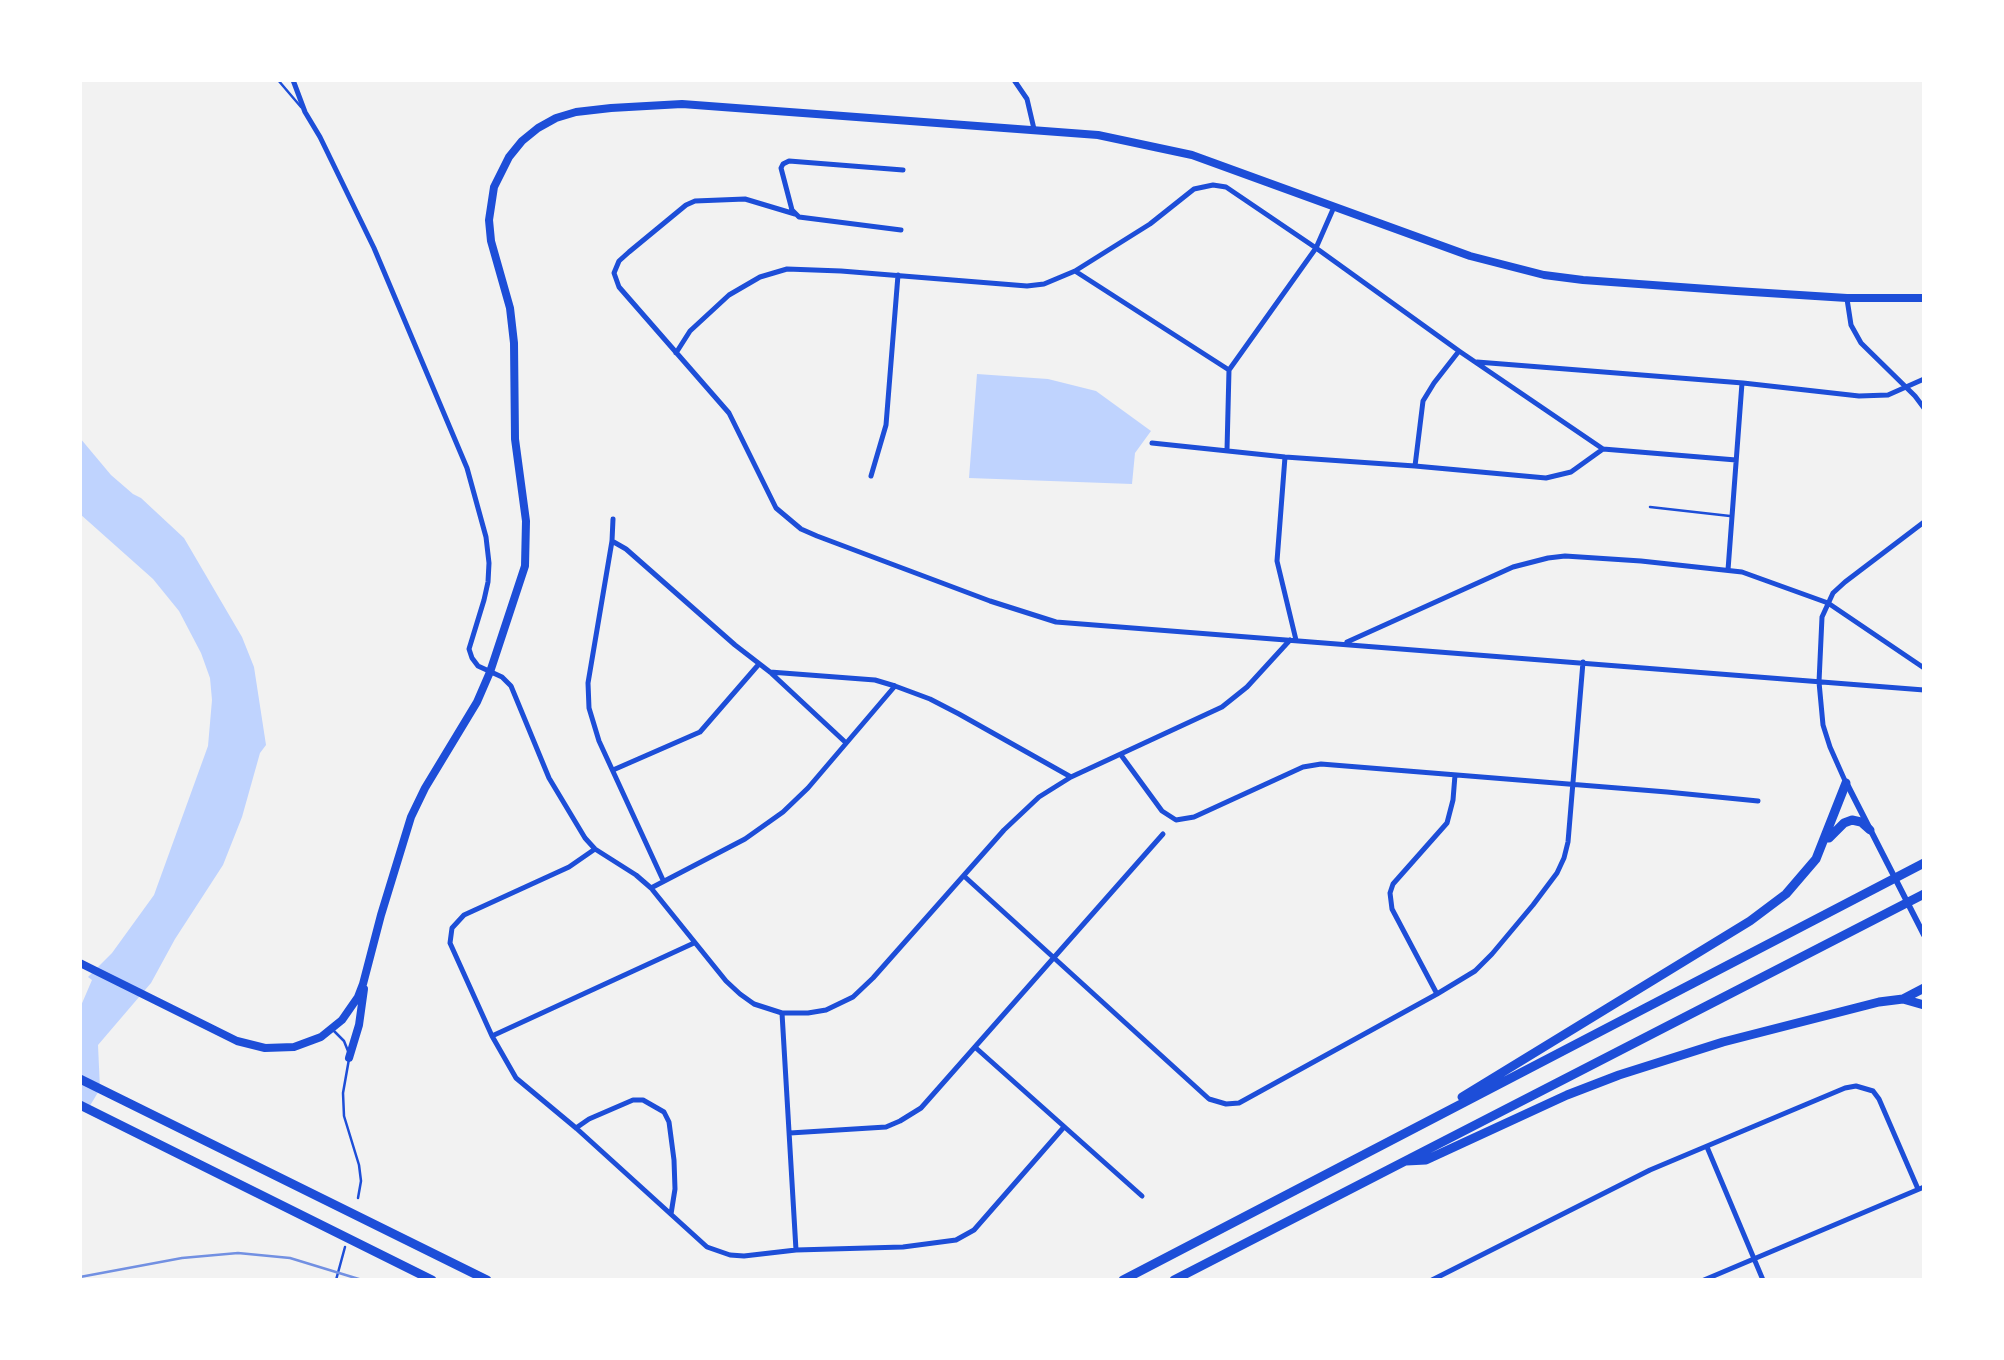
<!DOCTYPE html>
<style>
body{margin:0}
#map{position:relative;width:2004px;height:1360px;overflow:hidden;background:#f2f2f2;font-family:"DejaVu Sans",sans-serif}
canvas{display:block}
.frame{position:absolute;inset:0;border:82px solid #fff;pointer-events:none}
</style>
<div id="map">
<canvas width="2004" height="1360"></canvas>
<div class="frame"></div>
</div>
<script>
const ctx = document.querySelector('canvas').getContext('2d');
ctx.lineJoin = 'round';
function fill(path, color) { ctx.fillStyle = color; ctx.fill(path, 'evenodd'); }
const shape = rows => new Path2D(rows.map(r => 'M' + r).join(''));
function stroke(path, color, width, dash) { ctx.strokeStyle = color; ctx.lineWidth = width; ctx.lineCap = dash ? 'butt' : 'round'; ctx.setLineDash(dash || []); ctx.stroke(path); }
const water = shape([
 [977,374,1048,379,1096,391,1151,431,1135,453,1132,484,969,478],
 [80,438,111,475,133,494,141,498,184,538,242,637,254,667,266,745,260,753,242,817,223,865,175,939,151,983,98,1045,100,1089,88,1109,80,1111,80,1008,92,980,88,977,112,953,154,895,208,746,212,700,210,678,201,653,179,611,153,579,80,514]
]);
const service = shape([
 [278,80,301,107],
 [1650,507,1730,516],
 [333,1030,344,1041,348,1051],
 [349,1059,343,1093,344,1116,359,1165,361,1181,358,1198],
 [336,1280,345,1247]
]);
const minor = shape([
 [293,80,305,112,320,137,374,248,467,468,486,537,489,563,488,582,484,600,469,649,472,658,478,666,502,677,511,686,549,778,585,838,595,849,636,875,651,888,726,981,740,994,754,1004,782,1013,808,1013,826,1010,853,997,873,978,1004,830,1039,797,1071,777,1222,707,1247,687,1290,640],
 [1014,80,1027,99,1034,129],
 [795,214,745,199,695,201,686,205,629,252,619,261,614,273,619,287,729,413,776,508,801,529,817,536,990,601,1056,622,1924,690],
 [901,230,799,217,792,210,781,168,783,164,789,161,903,170],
 [1075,271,1150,224,1194,189,1213,185,1226,187,1316,248,1459,351,1603,449],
 [1847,299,1851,325,1861,343,1915,396,1924,408],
 [676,353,690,331,729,295,760,277,787,269,841,271,1027,286,1044,284,1075,271,1229,370],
 [1477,362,1743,383,1859,396,1888,395,1924,379],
 [1152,443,1285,457,1415,466,1546,478,1571,472,1603,449],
 [1603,449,1736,460],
 [1227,450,1229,370,1316,248,1334,207],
 [1285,457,1277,561,1296,640],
 [1415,466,1423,401,1434,383,1459,351],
 [871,476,886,425,898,275],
 [613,519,612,541,588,683,589,708,599,741,663,880],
 [612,541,626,549,735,645,770,672,844,741],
 [1728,570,1742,383],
 [1347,642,1513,567,1548,558,1565,556,1641,561,1742,572,1828,603,1924,668],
 [770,672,875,680,895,686,930,699,959,714,1071,777],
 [1121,755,1162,811,1176,820,1194,817,1303,767,1321,764,1667,792,1758,801],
 [613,770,700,732,759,664],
 [1846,783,1830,747,1823,725,1819,682,1822,617,1833,593,1845,582,1924,522],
 [595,849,569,867,464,915,452,928,450,943,492,1036,516,1078,576,1128,707,1247,730,1255,744,1256,796,1250,903,1247,956,1240,974,1230,1064,1127],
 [964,876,1209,1099,1226,1104,1239,1103,1437,994,1475,971,1492,954,1533,905,1557,873,1564,858,1568,842,1583,662],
 [651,888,745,839,783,812,808,788,895,686],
 [1437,994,1392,909,1390,893,1393,884,1447,823,1453,800,1455,775],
 [782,1013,796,1250],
 [492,1036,694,943],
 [976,1048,1142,1196],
 [576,1128,589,1119,633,1100,643,1100,664,1112,669,1122,674,1160,675,1189,671,1214],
 [790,1133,886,1127,900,1121,921,1108,1163,834],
 [1707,1147,1763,1280],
 [1432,1280,1650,1170,1845,1088,1856,1086,1873,1091,1879,1099,1918,1189],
 [1704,1280,1924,1187]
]);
const tertiary = shape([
 [1847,784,1924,935]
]);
const primary = shape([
 [80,963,237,1041,265,1048,294,1047,321,1037,342,1020,358,997,363,984,381,915,411,817,425,788,477,702,490,672,525,566,526,521,515,439,514,343,510,308,491,241,489,220,494,187,509,157,522,141,538,128,556,118,576,112,611,108,682,104,1098,135,1192,155,1470,256,1544,275,1583,280,1736,291,1847,298,1924,298],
 [349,1058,359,1025,364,989]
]);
const motorway = shape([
 [1829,838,1844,823,1852,820,1861,822,1870,830],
 [1903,999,1924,988],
 [80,1079,487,1280],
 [1462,1097,1750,921,1786,894,1816,859,1846,783],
 [80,1105,432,1280],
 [1406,1161,1426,1160,1567,1095,1619,1075,1723,1042,1879,1002,1903,999,1924,1005],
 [1123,1280,1924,863],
 [1174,1280,1924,894]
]);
const rail = shape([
 [80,1277,182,1258,238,1253,290,1258,362,1280]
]);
fill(water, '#bfd3fe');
stroke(service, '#1d4ed8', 2.5);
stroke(minor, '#1d4ed8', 5);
stroke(tertiary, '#1d4ed8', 6);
stroke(primary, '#1d4ed8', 8);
stroke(motorway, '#1d4ed8', 9);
stroke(rail, '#7290e2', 2.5);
</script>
